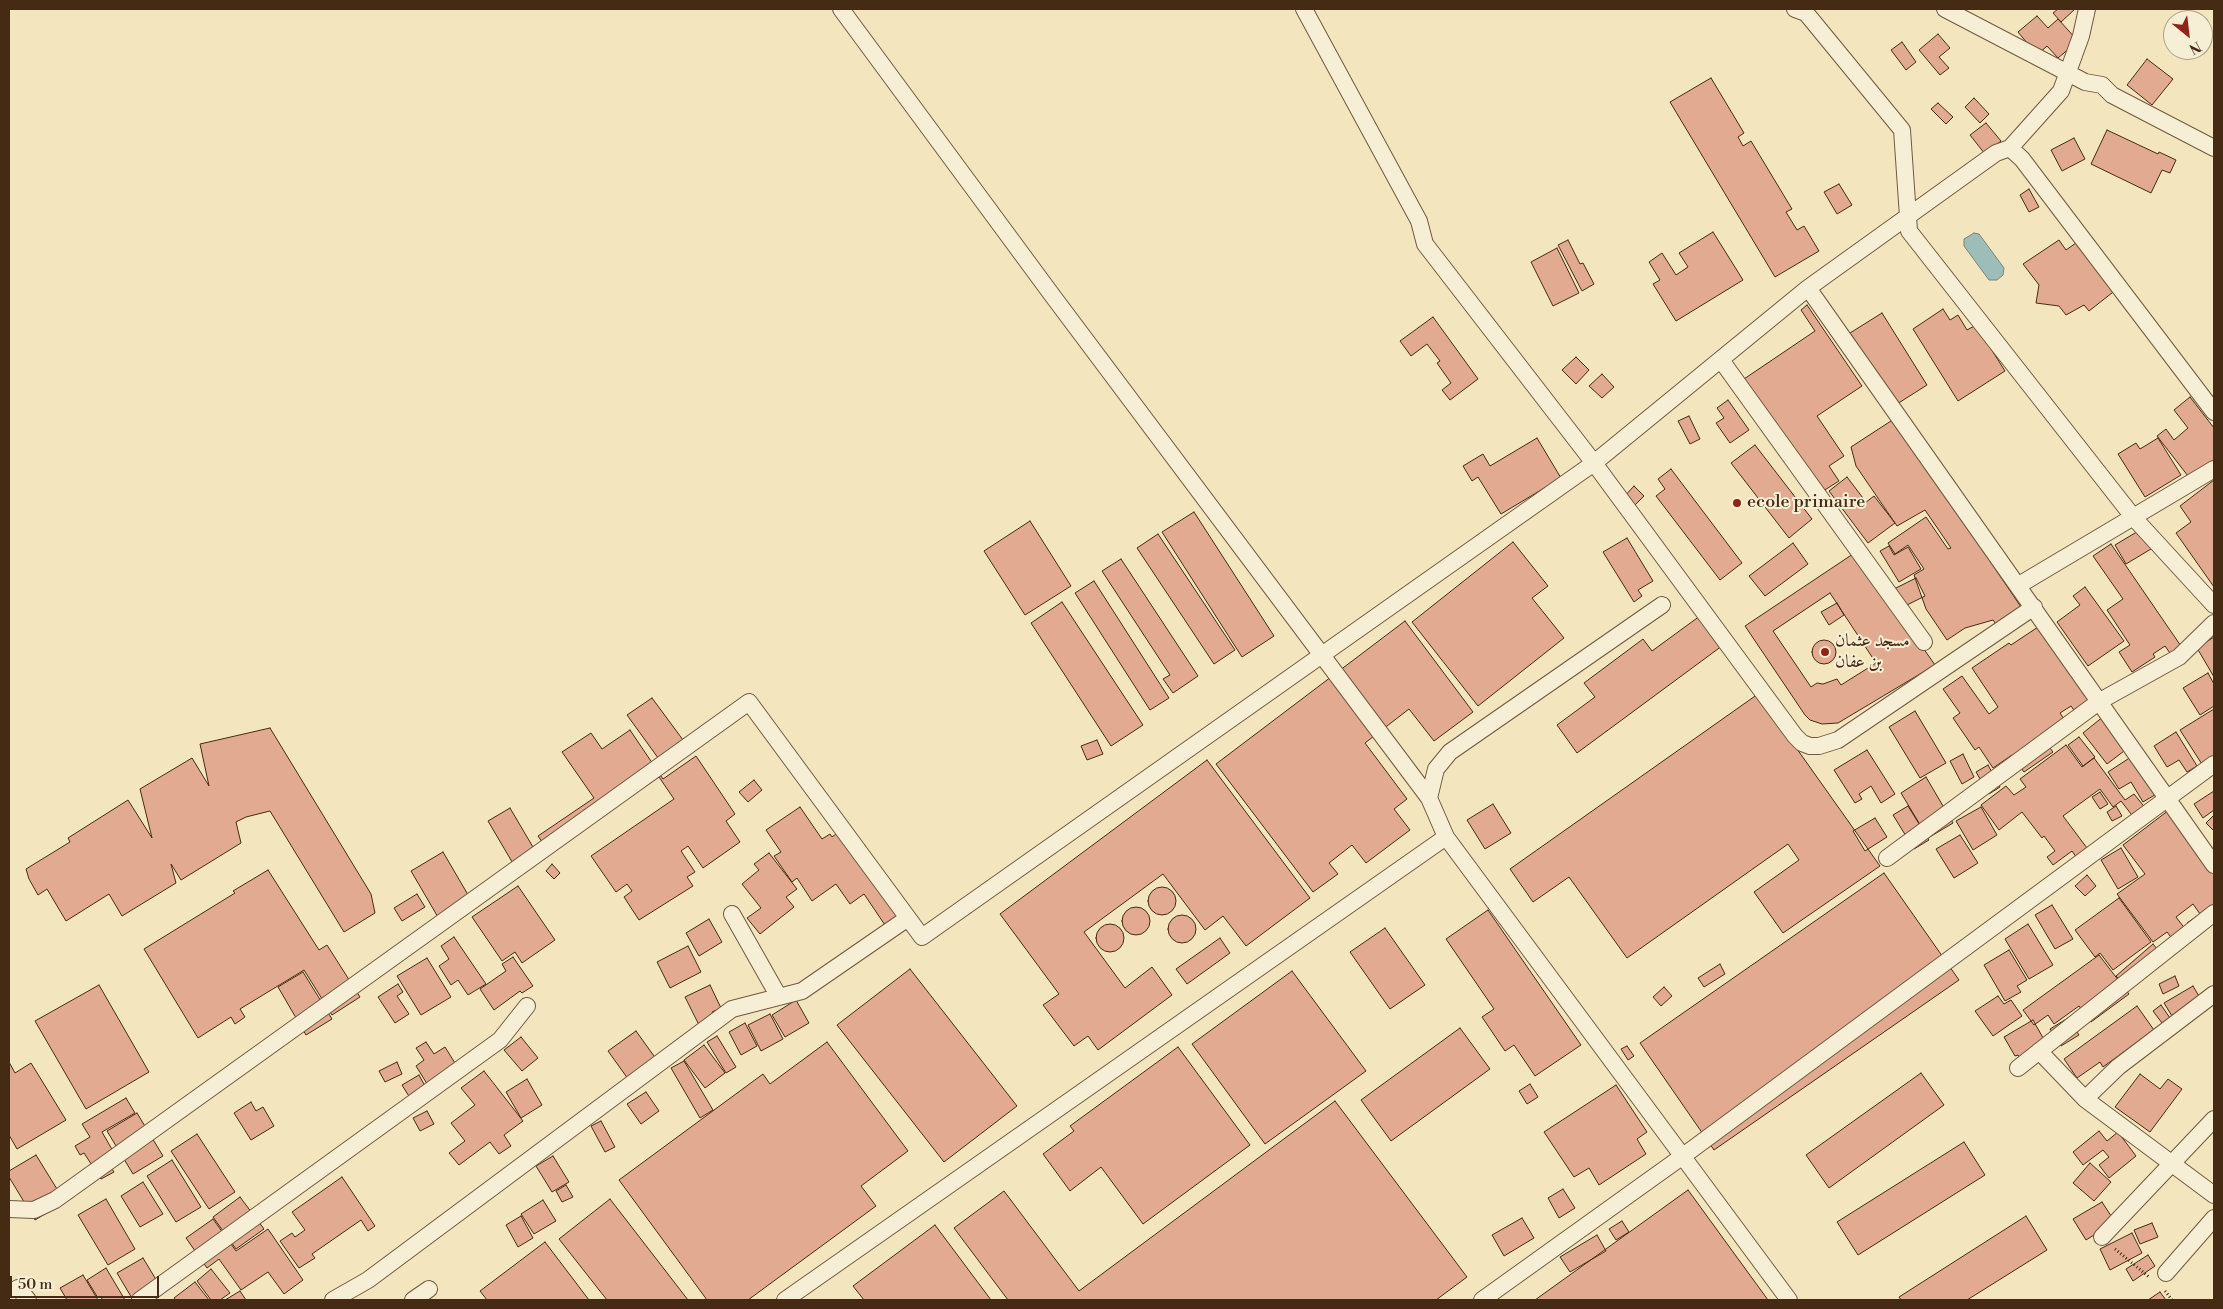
<!DOCTYPE html>
<meta charset="utf-8">
<style>
body{margin:0}
#map{position:relative;width:2223px;height:1309px;overflow:hidden;background:#f3e6bf;font-family:"Libre Bodoni",serif}
canvas{display:block}
.frame{position:absolute;inset:0;border:10px solid #452a14;pointer-events:none}
.north{position:absolute;left:2163px;top:10px;width:50px;height:50px;box-sizing:border-box;background:#f7efd5;border:1px solid #b0a088;border-radius:50%;rotate:151deg;font-size:14px;font-weight:700;line-height:20px;text-align:center;color:#452a14}
.north::after{content:'';display:block;margin:auto;width:18px;height:22px;background:#8f2418;clip-path:polygon(50% 0,100% 100%,50% 72%,0 100%)}
.scale{position:absolute;left:10px;top:1276px;width:149px;height:22px;box-sizing:border-box;border:2px solid #452a14;border-top:0;padding-left:6px;font-size:15px;line-height:18px;white-space:nowrap;color:#452a14;-webkit-text-stroke:4px #f7efd5;paint-order:stroke}
</style>
<div id="map">
<canvas width="2223" height="1309"></canvas>
<div class="frame"></div>
<div class="north">N</div>
<div class="scale">50 m</div>
</div>
<script>
const ctx = document.querySelector('canvas').getContext('2d');
ctx.lineJoin = 'round';
function fill(path, color) { ctx.fillStyle = color; ctx.fill(path, 'evenodd'); }
const shape = rows => new Path2D(rows.map(r => 'M' + r).join(''));
function stroke(path, color, width, dash) { ctx.strokeStyle = color; ctx.lineWidth = width; ctx.lineCap = dash ? 'butt' : 'round'; ctx.setLineDash(dash || []); ctx.stroke(path); }
function write(font, color, halo, rows, align = 'center') {
  ctx.font = font + ' "Libre Bodoni",Amiri,serif'; ctx.lineWidth = 4; ctx.setLineDash([]); ctx.textBaseline = 'middle'; ctx.strokeStyle = halo; ctx.fillStyle = color; for (const [text, x, y, turn = 0] of rows) {
    ctx.save(); ctx.translate(x, y); ctx.rotate((+turn || 0) * Math.PI / 180); ctx.textAlign = isNaN(turn) ? turn : align; if (halo) ctx.strokeText(text, 0, 0); ctx.fillText(text, 0, 0); ctx.restore();
  }
}
const water = shape([
 [1974,233,1979,234,2004,268,2003,275,1997,280,1989,280,1964,246,1964,239,1974,233]
]);
const building = shape([
 [2058,9,2075,9,2061,22,2053,13,2058,9],
 [2037,16,2048,28,2058,19,2078,41,2058,58,2047,46,2037,55,2018,32,2037,16],
 [1938,34,1950,48,1939,57,1949,68,1940,75,1919,50,1938,34],
 [1902,42,1916,62,1906,70,1891,50,1902,42],
 [2147,59,2173,79,2152,105,2127,85,2147,59],
 [1711,78,1744,133,1738,137,1743,146,1751,141,1792,209,1786,212,1797,230,1804,226,1819,251,1775,277,1670,102,1711,78],
 [1974,98,1989,114,1980,123,1965,107,1974,98],
 [1938,103,1953,117,1946,124,1931,109,1938,103],
 [1986,123,2001,141,1985,154,1970,135,1986,123],
 [2107,130,2158,154,2159,152,2176,160,2170,173,2162,170,2151,193,2091,164,2107,130],
 [2074,138,2085,159,2062,171,2051,150,2074,138],
 [1839,184,1852,205,1837,214,1824,192,1839,184],
 [2029,189,2039,207,2029,212,2020,195,2029,189],
 [1713,232,1743,280,1676,321,1653,284,1660,280,1649,262,1662,253,1676,275,1688,267,1679,253,1713,232],
 [2086,236,2117,289,2089,311,2084,305,2066,315,2059,306,2036,303,2039,285,2023,264,2059,240,2066,250,2086,236],
 [1568,240,1580,264,1583,263,1594,284,1582,291,1558,245,1568,240],
 [1557,248,1579,293,1553,306,1531,262,1557,248],
 [1807,305,1862,386,1817,416,1844,456,1829,466,1839,481,1820,493,1744,379,1815,331,1801,310,1807,305],
 [1943,309,1950,320,1958,315,1967,330,1976,325,2005,371,1958,401,1913,329,1943,309],
 [1882,313,1927,385,1897,404,1850,333,1882,313],
 [1433,317,1478,379,1450,400,1442,390,1451,383,1437,363,1440,361,1427,344,1411,356,1400,341,1433,317],
 [1576,357,1589,370,1576,384,1562,370,1576,357],
 [1602,374,1614,387,1602,398,1589,386,1602,374],
 [2190,397,2214,428,2214,470,2195,485,2157,436,2166,429,2174,440,2188,428,2174,410,2190,397],
 [1728,400,1749,430,1730,443,1716,423,1724,418,1717,408,1728,400],
 [1689,416,1700,439,1690,444,1678,421,1689,416],
 [1894,419,2021,607,1996,624,1993,620,1965,628,1947,640,1926,609,1914,575,1924,569,1908,545,1895,554,1888,543,1926,517,1948,549,1951,548,1925,510,1897,526,1856,466,1851,447,1894,419],
 [1537,438,1561,478,1501,514,1478,477,1472,481,1463,466,1483,454,1490,466,1537,438],
 [2158,438,2181,475,2145,497,2118,454,2136,443,2140,449,2158,438],
 [1755,445,1812,519,1789,538,1731,463,1755,445],
 [1671,469,1742,563,1720,580,1656,496,1665,489,1658,479,1671,469],
 [1847,477,1863,498,1858,501,1861,506,1874,496,1895,523,1868,543,1829,491,1847,477],
 [2214,480,2214,587,2176,533,2191,522,2180,506,2214,480],
 [1634,486,1644,496,1633,507,1623,498,1634,486],
 [1194,512,1274,636,1242,657,1162,532,1194,512],
 [1030,521,1071,586,1025,615,984,551,1030,521],
 [2145,527,2156,546,2126,564,2115,545,2145,527],
 [1158,534,1235,650,1214,664,1137,548,1158,534],
 [1627,538,1653,581,1638,590,1642,596,1634,602,1603,552,1627,538],
 [1513,542,1548,586,1532,598,1564,638,1478,706,1412,622,1513,542],
 [1793,543,1808,564,1765,596,1749,576,1793,543],
 [2111,544,2183,649,2172,656,2165,646,2153,654,2155,657,2132,672,2119,652,2130,645,2107,610,2123,599,2093,556,2111,544],
 [1889,546,1894,555,1908,547,1921,569,1899,582,1880,551,1889,546],
 [1856,552,1935,665,1838,723,1822,724,1810,720,1805,715,1745,626,1856,552],
 [1121,559,1198,676,1173,693,1163,679,1170,675,1102,571,1121,559],
 [1916,578,1925,596,1901,608,1892,590,1916,578],
 [1094,581,1169,698,1150,710,1075,593,1094,581],
 [2085,587,2124,641,2088,666,2057,622,2080,605,2073,596,2085,587],
 [1830,593,1876,663,1841,685,1837,679,1823,684,1817,683,1811,687,1773,631,1830,593],
 [1062,602,1143,725,1111,746,1031,623,1062,602],
 [1837,603,1844,615,1829,625,1821,612,1837,603],
 [1704,613,1726,643,1577,753,1557,725,1595,697,1584,683,1643,639,1652,651,1704,613],
 [1405,621,1473,712,1434,741,1409,709,1365,743,1407,799,1394,809,1410,830,1366,863,1352,845,1329,863,1338,874,1313,892,1216,764,1405,621],
 [2038,627,2095,709,2080,719,2071,706,2060,713,2070,728,2047,744,2053,752,2024,772,2012,755,1993,768,1979,747,1975,750,1953,718,1960,713,1943,689,1962,676,1989,714,1998,707,1972,668,2009,643,2011,645,2038,627],
 [2214,637,2214,677,2197,648,2214,637],
 '1812 652a12 12 0 1 1 24 0a12 12 0 1 1-24 0Z',
 [2208,673,2214,684,2214,706,2200,715,2183,688,2208,673],
 [1758,694,1880,866,1783,933,1754,892,1799,860,1788,844,1627,958,1569,877,1533,902,1510,869,1758,694],
 [652,698,686,744,661,762,627,715,652,698],
 [2214,709,2214,768,2207,772,2180,730,2214,709],
 [1915,711,1946,763,1920,778,1889,727,1915,711],
 [2104,716,2128,748,2107,764,2083,733,2104,716],
 [270,728,371,894,375,913,344,932,270,811,246,817,236,822,241,843,181,880,171,864,176,883,122,916,109,894,66,921,47,889,38,895,29,879,26,869,70,842,68,838,128,800,152,838,140,789,192,758,209,786,200,744,270,728],
 [630,730,663,779,696,756,735,814,726,821,740,842,703,868,688,846,681,851,695,872,687,877,693,886,639,920,624,897,632,891,627,884,616,892,591,856,674,799,659,777,549,852,538,836,594,798,562,752,591,733,602,749,630,730],
 [2176,732,2197,766,2187,772,2179,760,2167,767,2154,746,2176,732],
 [2079,737,2095,757,2083,766,2068,745,2079,737],
 [1097,740,1103,754,1087,760,1081,746,1097,740],
 [2066,745,2082,767,2094,758,2125,800,2134,794,2147,810,2135,819,2121,801,2113,807,2100,789,2063,816,2090,852,2079,861,2072,851,2053,865,2047,857,2055,851,2044,836,2042,838,2022,812,1999,830,1981,805,2006,786,2014,795,2026,787,2020,779,2066,745],
 [1867,750,1895,794,1881,803,1871,786,1859,794,1862,799,1855,803,1834,770,1867,750],
 [1963,754,1974,777,1962,784,1950,761,1963,754],
 [2134,755,2158,793,2143,802,2131,782,2119,789,2108,772,2134,755],
 [1207,760,1310,898,1246,946,1223,916,1205,930,1163,874,1084,932,1125,988,1152,967,1172,995,1098,1050,1088,1036,1074,1046,1043,1005,1059,994,1000,914,1207,760],
 [1988,765,2000,787,1989,794,1976,772,1988,765],
 [1926,777,1953,823,1928,838,1901,793,1926,777],
 [754,780,762,790,748,802,739,792,754,780],
 [2214,791,2214,810,2203,818,2194,804,2214,791],
 [2100,792,2108,804,2100,809,2092,797,2100,792],
 [1493,804,1511,833,1485,849,1467,820,1493,804],
 [1908,806,1929,840,1914,849,1893,815,1908,806],
 [2116,806,2122,816,2112,821,2107,812,2116,806],
 [800,807,822,839,830,834,832,837,840,831,904,921,889,931,864,894,850,904,836,884,812,901,797,878,792,882,774,856,781,852,766,830,800,807],
 [1981,807,1997,835,1973,850,1956,821,1981,807],
 [510,808,540,859,518,872,488,821,510,808],
 [2169,810,2214,870,2214,921,2195,935,2187,923,2200,914,2193,904,2176,917,2193,939,2180,949,2167,932,2153,942,2117,894,2145,874,2123,845,2169,810],
 [2214,815,2214,831,2206,823,2214,815],
 [1875,818,1887,837,1865,851,1853,831,1875,818],
 [1960,835,1978,863,1954,878,1936,849,1960,835],
 [2121,848,2138,877,2118,889,2101,860,2121,848],
 [443,852,474,905,442,924,411,871,443,852],
 [769,853,797,889,786,897,794,907,760,934,747,918,761,908,742,884,759,870,754,864,769,853],
 [552,864,560,873,554,879,546,871,552,864],
 [268,870,319,950,327,945,360,997,332,1015,304,970,240,1009,245,1017,235,1024,231,1017,198,1038,144,949,235,893,233,891,268,870],
 [1884,873,1959,980,1714,1150,1640,1043,1884,873],
 [2087,875,2096,886,2085,896,2075,886,2087,875],
 [518,886,555,940,522,963,515,952,502,961,472,917,518,886],
 '1148 901a14 14 0 1 1 28 0a14 14 0 1 1-28 0Z',
 [417,894,425,907,402,921,394,908,417,894],
 [2119,898,2151,942,2113,970,2100,953,2095,957,2075,930,2119,898],
 [2052,905,2073,939,2055,949,2035,915,2052,905],
 '1122 921a14 14 0 1 1 28 0a14 14 0 1 1-28 0Z',
 [1488,910,1581,1045,1535,1076,1514,1045,1505,1051,1482,1017,1494,1009,1446,939,1488,910],
 '1168 929a14 14 0 1 1 28 0a14 14 0 1 1-28 0Z',
 [709,919,722,942,699,956,686,933,709,919],
 '1096 938a14 14 0 1 1 28 0a14 14 0 1 1-28 0Z',
 [2028,924,2053,965,2029,979,2005,939,2028,924],
 [1385,928,1425,985,1390,1009,1350,952,1385,928],
 [454,937,486,984,468,995,458,980,451,985,439,966,449,959,441,946,454,937],
 [1220,938,1230,953,1187,984,1176,969,1220,938],
 [2153,944,2162,955,2126,987,2116,976,2153,944],
 [688,946,701,972,670,988,657,962,688,946],
 [2009,950,2027,980,2017,986,2021,992,2005,1001,1984,965,2009,950],
 [2099,955,2129,994,2091,1022,2079,1006,2054,1024,2048,1015,2034,1025,2023,1010,2099,955],
 [513,957,533,986,522,993,520,991,494,1010,480,989,506,971,502,964,513,957],
 [427,958,451,997,421,1015,397,976,427,958],
 [1720,964,1725,974,1704,987,1698,978,1720,964],
 [910,969,1017,1106,944,1162,837,1025,910,969],
 [1292,971,1366,1071,1265,1144,1192,1044,1292,971],
 [303,972,332,1019,306,1035,278,987,303,972],
 [2175,976,2179,986,2163,994,2159,984,2175,976],
 [398,984,403,992,397,996,409,1014,395,1023,378,997,398,984],
 [99,985,149,1072,86,1109,35,1021,99,985],
 [710,985,721,1008,712,1012,716,1019,700,1027,685,997,710,985],
 [2193,986,2207,1010,2182,1025,2172,1016,2164,1003,2193,986],
 [1664,987,1672,996,1661,1006,1653,997,1664,987],
 [1998,996,2004,1004,2011,1000,2022,1016,1993,1036,1975,1011,1998,996],
 [796,1000,809,1023,785,1037,772,1015,796,1000],
 [2161,1005,2170,1018,2162,1023,2153,1011,2161,1005],
 [2137,1006,2154,1030,2103,1067,2100,1062,2077,1078,2064,1059,2137,1006],
 [770,1014,783,1039,761,1051,748,1025,770,1014],
 [2068,1018,2079,1035,2061,1046,2050,1029,2068,1018],
 [2033,1020,2051,1052,2025,1068,2018,1055,2015,1056,2004,1037,2033,1020],
 [745,1023,757,1046,741,1055,729,1032,745,1023],
 [1460,1028,1490,1069,1391,1141,1361,1100,1460,1028],
 [636,1031,659,1063,631,1083,608,1051,636,1031],
 [717,1036,736,1067,726,1073,707,1042,717,1036],
 [521,1037,538,1058,522,1071,504,1050,521,1037],
 [426,1042,434,1054,445,1047,463,1076,434,1095,416,1066,424,1060,416,1048,426,1042],
 [827,1042,908,1151,861,1186,876,1206,748,1300,707,1300,619,1180,763,1074,770,1084,827,1042],
 [704,1045,725,1073,705,1088,684,1060,704,1045],
 [1627,1046,1634,1056,1628,1060,1621,1049,1627,1046],
 [1178,1047,1250,1145,1143,1224,1101,1167,1070,1191,1043,1154,1074,1131,1070,1126,1178,1047],
 [684,1061,713,1110,700,1118,671,1068,684,1061],
 [9,1062,15,1073,31,1063,66,1120,17,1149,9,1135,9,1062],
 [397,1062,402,1074,385,1082,379,1071,397,1062],
 [484,1071,523,1121,504,1135,511,1146,499,1154,490,1142,459,1165,449,1153,465,1141,451,1123,475,1105,461,1088,484,1071],
 [1921,1073,1944,1105,1829,1188,1806,1155,1921,1073],
 [2140,1074,2160,1089,2168,1079,2182,1089,2150,1132,2115,1107,2140,1074],
 [419,1075,431,1097,415,1106,402,1085,419,1075],
 [527,1079,542,1105,521,1118,506,1092,527,1079],
 [1530,1084,1538,1097,1527,1104,1519,1091,1530,1084],
 [1616,1085,1647,1132,1637,1139,1646,1154,1599,1185,1589,1168,1574,1177,1544,1132,1616,1085],
 [646,1092,659,1111,641,1124,627,1104,646,1092],
 [126,1098,135,1113,102,1132,117,1158,108,1163,114,1172,101,1179,84,1153,80,1155,75,1146,90,1137,82,1124,126,1098],
 [1335,1101,1467,1277,1436,1300,1008,1300,954,1228,1004,1191,1079,1291,1335,1101],
 [251,1102,256,1111,263,1107,274,1126,251,1140,234,1113,251,1102],
 [427,1111,434,1124,420,1131,413,1118,427,1111],
 [137,1113,163,1156,133,1174,107,1131,137,1113],
 [601,1121,615,1147,605,1152,591,1126,601,1121],
 [2099,1131,2107,1141,2118,1132,2136,1156,2109,1178,2099,1165,2109,1157,2103,1150,2083,1165,2073,1152,2099,1131],
 [197,1134,235,1192,209,1209,171,1151,197,1134],
 [1964,1142,1985,1175,1858,1255,1837,1222,1964,1142],
 [36,1155,65,1202,35,1220,9,1177,9,1171,36,1155],
 [553,1156,569,1182,552,1192,536,1166,553,1156],
 [172,1160,201,1207,176,1222,147,1176,172,1160],
 [2090,1163,2111,1182,2094,1201,2073,1183,2090,1163],
 [342,1177,375,1226,368,1231,361,1220,312,1254,315,1258,299,1268,280,1241,292,1233,295,1237,305,1230,292,1212,342,1177],
 [143,1182,163,1214,140,1227,121,1196,143,1182],
 [566,1185,573,1197,562,1202,556,1191,566,1185],
 [1563,1189,1575,1208,1559,1218,1548,1198,1563,1189],
 [1688,1190,1768,1300,1535,1300,1688,1190],
 [240,1197,264,1229,236,1249,213,1217,240,1197],
 [106,1199,135,1249,108,1265,78,1215,106,1199],
 [610,1199,688,1300,607,1300,559,1239,610,1199],
 [543,1200,556,1221,534,1234,521,1214,543,1200],
 [2102,1202,2115,1222,2086,1240,2073,1219,2102,1202],
 [521,1216,533,1238,518,1247,506,1225,521,1216],
 [2026,1216,2047,1250,1967,1300,1901,1300,1899,1297,2026,1216],
 [1522,1218,1534,1238,1504,1256,1492,1235,1522,1218],
 [213,1219,236,1251,268,1229,303,1280,284,1294,268,1272,241,1290,219,1259,207,1268,186,1238,213,1219],
 [1622,1221,1629,1232,1616,1240,1609,1229,1622,1221],
 [2152,1223,2158,1237,2140,1244,2134,1230,2152,1223],
 [935,1225,991,1300,864,1300,853,1286,935,1225],
 [2132,1233,2142,1253,2110,1270,2100,1249,2132,1233],
 [1597,1235,1606,1251,1570,1272,1560,1257,1597,1235],
 [545,1242,589,1300,487,1300,480,1291,545,1242],
 [2148,1255,2155,1266,2133,1281,2126,1269,2148,1255],
 [143,1258,163,1291,133,1300,117,1273,143,1258],
 [106,1268,125,1300,103,1300,100,1296,98,1298,87,1280,106,1268],
 [211,1269,230,1293,220,1300,211,1300,197,1281,211,1269],
 [83,1275,98,1300,67,1300,60,1288,83,1275],
 [195,1282,209,1300,176,1300,174,1298,195,1282],
 [240,1291,246,1300,225,1300,240,1291],
 [2160,1292,2166,1300,2148,1300,2160,1292]
]);
const path = shape([
 [2115,1249,2149,1277],
 [2165,1291,2172,1300]
]);
const street = shape([
 [841,9,1052,295,1429,798],
 [1795,9,1806,13,1902,130,1909,231,2134,518,2214,605],
 [1945,9,2085,82,2102,85,2112,95,2214,148],
 [2010,148,2022,159,2214,412],
 [1808,288,2214,865],
 [1721,360,1924,642],
 [2019,585,2214,469],
 [1662,605,1450,752,1436,769,1429,798,1446,837,1789,1300],
 [2034,607,1838,740,1819,746,1810,746,1802,743,1795,736,1594,463,1808,288,1996,153,2010,148,2061,91,2081,36,2087,9],
 [1887,858,2100,701,2179,657,2214,623],
 [732,914,779,997],
 [2039,1051,2085,1099,2214,1195],
 [2018,1068,2214,913],
 [2085,1099,2118,1067,2214,994],
 [9,1209,34,1210,55,1200,749,702,922,937,1594,463,1425,244,1419,221,1304,9],
 [2102,1237,2214,1119],
 [2166,1273,2214,1218],
 [9,1293,18,1288,28,1300],
 [140,1300,500,1040,527,1006],
 [333,1300,368,1280,732,1009,802,991,908,918],
 [413,1300,429,1289],
 [785,1300,1446,837],
 [1482,1300,1683,1156,2214,764]
]);
const markers = [
 [1737,503,5,"#8f2418"],
 [1825,652,5,"#8f2418"]
];
const poiNames = [
 ["ecole primaire",1747,503],
 ["مسجد عثمان",1835,642],
 ["بن عفان",1835,663]
];
fill(water, '#9dbeb8');
stroke(water, '#7a8376', 1);
fill(building, '#e2aa90');
stroke(building, '#452a14', 1);
stroke(street, '#70593f', 18);
stroke(path, '#452a14', 3, [1, 2.5]);
stroke(street, '#f7efd5', 16);
for (const [x, y, r, color] of markers) { const dot = new Path2D(); dot.arc(x, y, r, 0, 2 * Math.PI); ctx.fillStyle = color; ctx.fill(dot); stroke(dot, '#f7efd5', 2); }
write('18px', '#452a14', '#f7efd5', poiNames, 'left');
</script>
